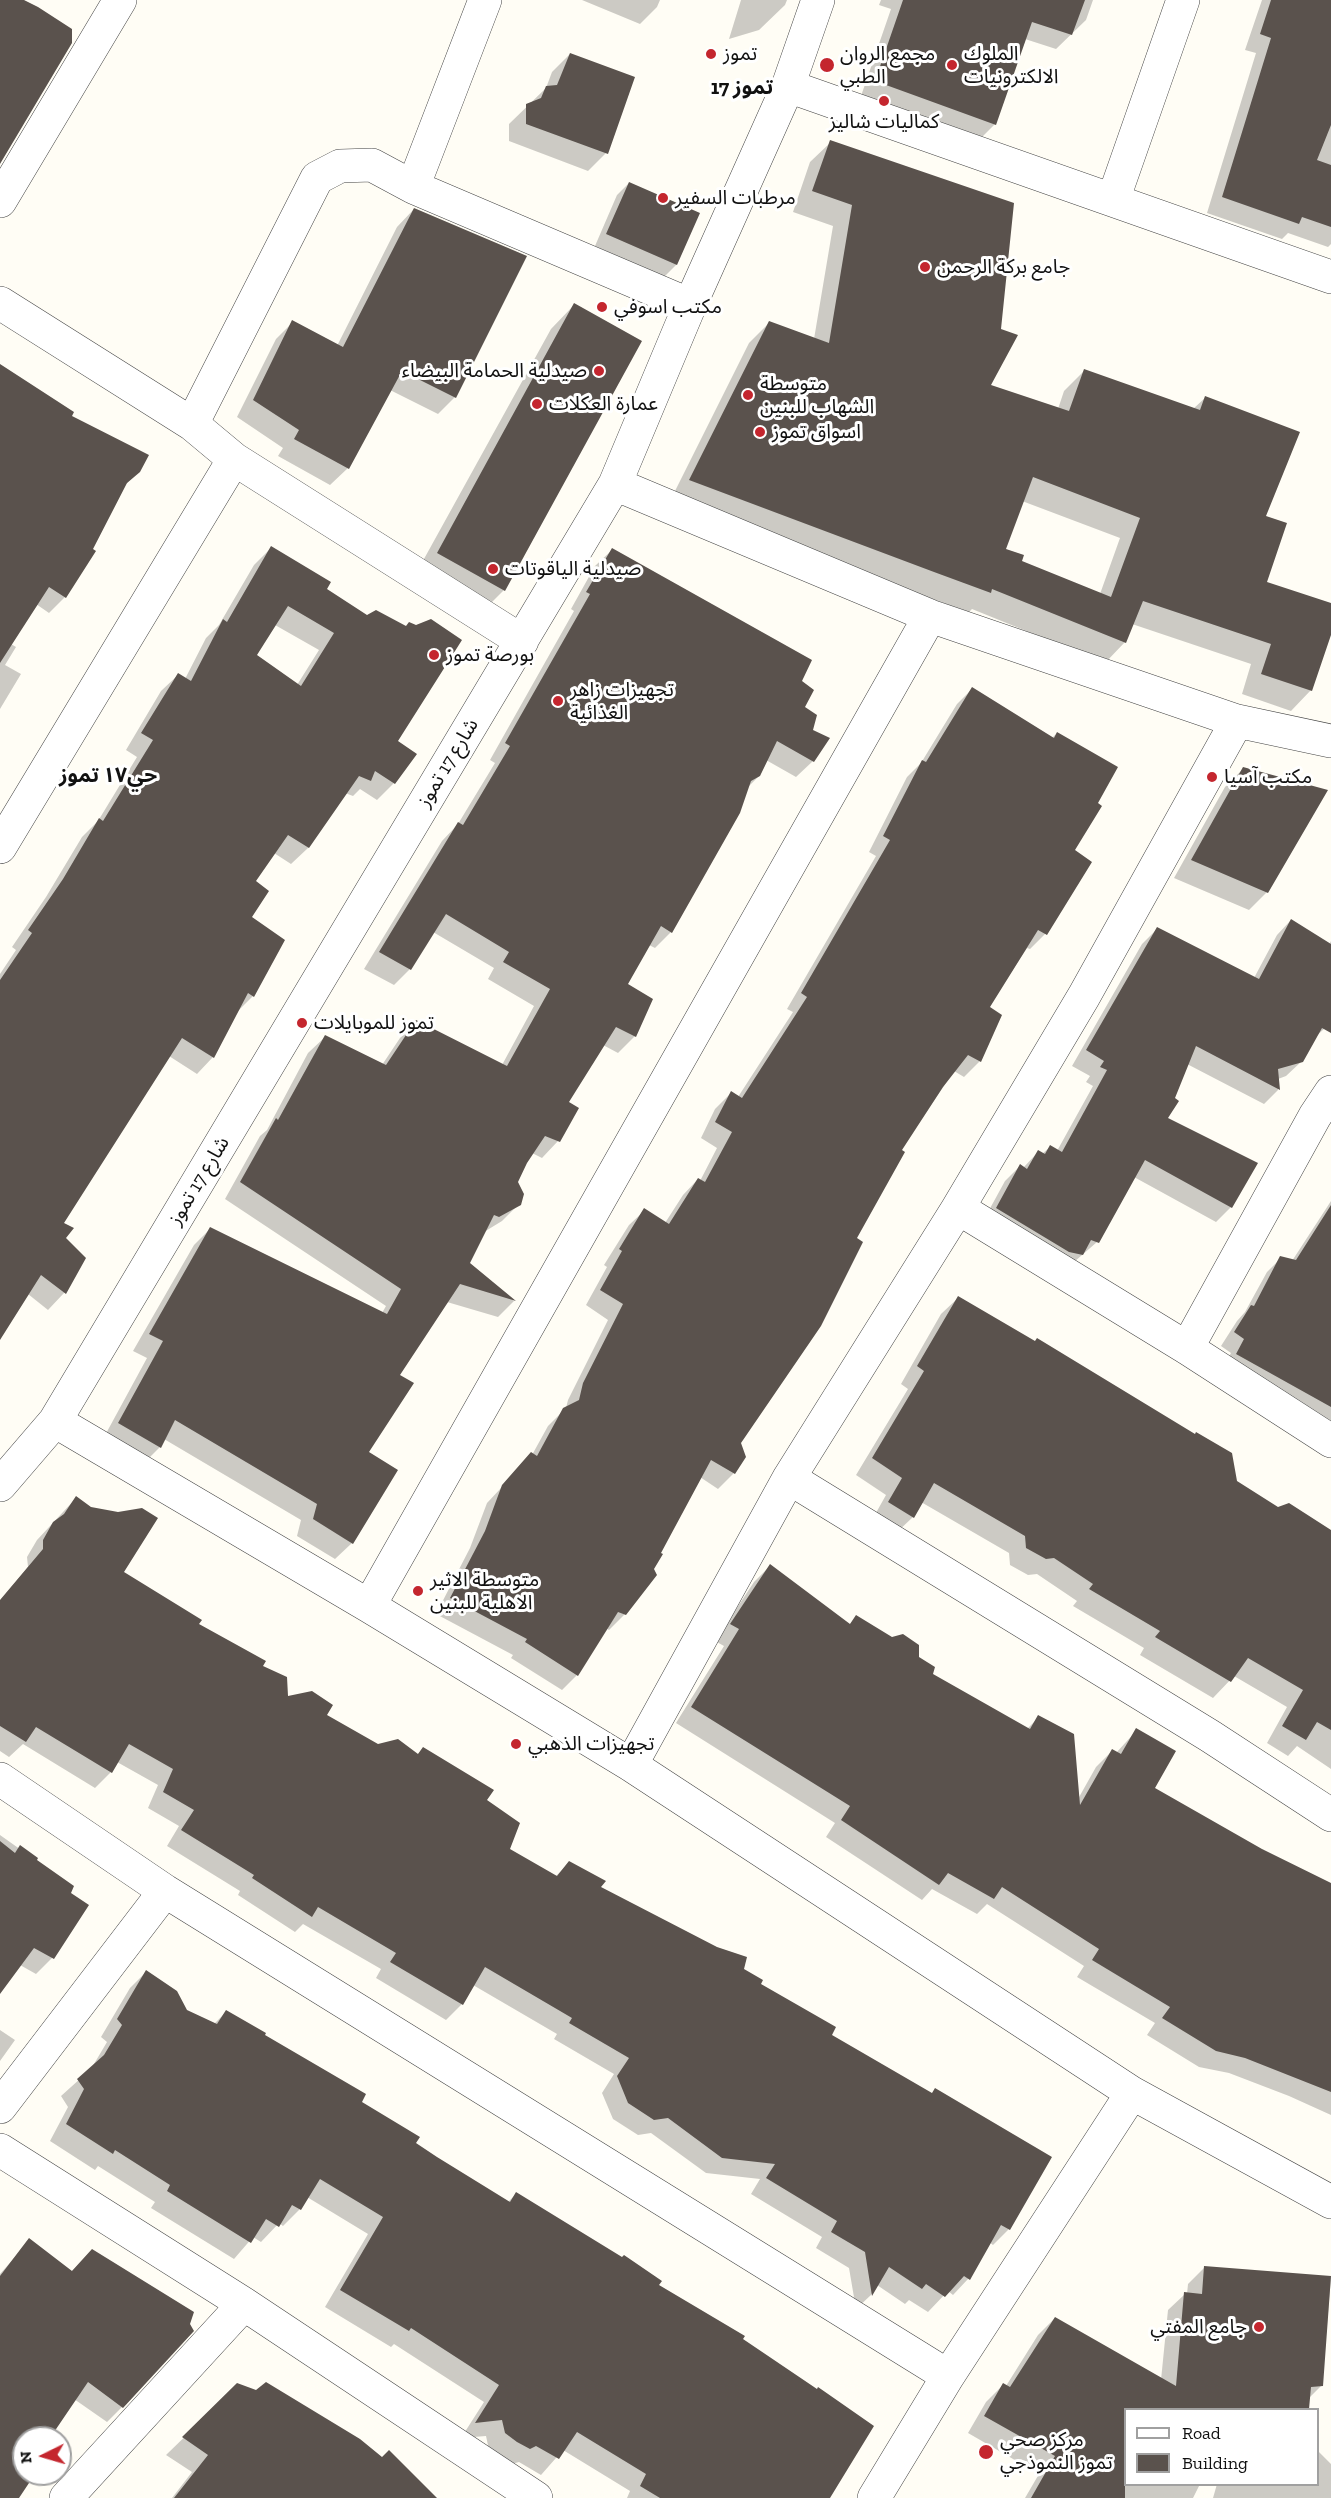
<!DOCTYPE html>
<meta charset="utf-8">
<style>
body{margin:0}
#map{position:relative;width:1331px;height:2498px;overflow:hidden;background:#fffdf5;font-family:"Zilla Slab",serif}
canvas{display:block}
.legend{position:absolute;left:1124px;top:2408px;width:195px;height:78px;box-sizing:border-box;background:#fff;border:2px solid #a0a0a0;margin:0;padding:8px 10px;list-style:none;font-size:18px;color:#111}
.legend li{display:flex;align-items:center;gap:12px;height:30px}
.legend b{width:30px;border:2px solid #a0a0a0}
.north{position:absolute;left:12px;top:2426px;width:60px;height:60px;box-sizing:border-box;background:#fff;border:2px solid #a0a0a0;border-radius:50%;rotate:265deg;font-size:16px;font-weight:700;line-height:24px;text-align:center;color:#111}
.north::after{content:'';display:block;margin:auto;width:21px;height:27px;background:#c4262e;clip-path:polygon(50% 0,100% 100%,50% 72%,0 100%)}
</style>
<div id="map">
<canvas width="1331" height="2498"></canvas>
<ul class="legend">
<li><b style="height:8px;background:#fff"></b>Road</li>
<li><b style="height:16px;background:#5a524d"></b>Building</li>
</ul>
<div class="north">N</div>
</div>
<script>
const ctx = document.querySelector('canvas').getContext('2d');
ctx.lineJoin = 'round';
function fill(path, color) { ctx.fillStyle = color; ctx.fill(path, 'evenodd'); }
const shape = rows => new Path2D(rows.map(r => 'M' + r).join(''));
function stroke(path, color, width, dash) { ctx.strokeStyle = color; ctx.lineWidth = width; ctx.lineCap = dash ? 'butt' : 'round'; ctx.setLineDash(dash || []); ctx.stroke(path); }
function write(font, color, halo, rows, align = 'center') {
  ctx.font = font + ' "Zilla Slab","Noto Sans Arabic",serif'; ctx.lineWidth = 6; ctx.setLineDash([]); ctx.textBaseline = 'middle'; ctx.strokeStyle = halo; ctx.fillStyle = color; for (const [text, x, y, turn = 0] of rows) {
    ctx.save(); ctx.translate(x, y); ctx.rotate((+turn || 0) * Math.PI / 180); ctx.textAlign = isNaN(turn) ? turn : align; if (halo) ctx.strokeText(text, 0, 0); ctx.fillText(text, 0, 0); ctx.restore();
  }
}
const shadow = shape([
 [582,0,660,0,657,7,640,24],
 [741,0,787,0,785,5,759,30,729,39],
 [881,0,1093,0,1086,20,1056,49,1025,39,995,124,980,139,861,96,891,9,879,5],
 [1262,0,1331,0,1331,244,1328,247,1288,233,1282,239,1207,213,1256,53,1245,50],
 [570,54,606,153,588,171,509,141,509,124,546,88,552,72],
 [831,142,989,386,1058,409,1064,391,1084,371,1193,409,1206,397,1264,517,1266,583,1331,604,1331,630,1311,690,1291,711,1242,694,1251,664,1132,624,1125,642,1105,663,972,609,969,612,913,592,670,501,749,343,769,323,814,339,833,226,793,212,810,162],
 [1022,501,1120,538,1100,594,1020,562,1004,550],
 [629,183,698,214,676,265,664,277,595,246,617,195],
 [414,209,455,397,438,414,390,390,348,468,330,485,278,456,283,448,237,417,276,339,293,322,337,346,397,227],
 [574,305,504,590,480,614,414,577,551,329],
 [0,366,139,471,122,488,65,597,49,613,36,604,11,644,16,647,5,665,21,674,0,709],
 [271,548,325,590,396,742,394,783,377,800,360,789,353,796,345,793,308,848,291,864,274,853,254,882,250,917,253,996,237,1012,213,1057,197,1074,169,1056,62,1223,64,1238,84,1259,64,1293,48,1310,28,1294,0,1337,0,974,16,950,12,947,46,897,82,837,98,821,137,757,126,750,161,691,178,675,185,679,206,638,219,625,254,565],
 [275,625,319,650,297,685,255,655],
 [612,550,800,681,803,707,812,730,813,761,796,777,766,760,759,776,747,788,671,932,655,948,649,945,626,984,635,1036,618,1053,603,1045,567,1102,577,1108,558,1141,542,1158,532,1153,516,1182,519,1204,502,1221,484,1232,468,1263,514,1301,498,1317,447,1302,398,1376,367,1453,352,1543,335,1559,297,1536,301,1520,164,1439,160,1447,143,1464,103,1439,147,1358,133,1351,194,1245,210,1229,382,1313,386,1306,225,1199,260,1136,267,1130,308,1053,325,1037,382,1065,400,1038,417,1022,502,1065,534,1006,488,979,494,968,433,932,410,969,394,985,364,969,442,841,458,824,495,763,490,760,574,611,571,609,595,566],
 [972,689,1052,738,1057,733,1073,850,1045,934,1030,949,1027,948,988,1008,980,1061,964,1077,954,1071,900,1151,739,1443,734,1473,718,1489,700,1477,625,1614,609,1630,606,1628,577,1675,562,1690,511,1658,513,1655,436,1614,470,1548,487,1503,532,1455,548,1426,566,1408,568,1400,608,1320,586,1305,607,1267,604,1265,629,1225,645,1210,665,1223,683,1195,698,1179,700,1181,717,1148,701,1138,715,1109,731,1093,738,1097,793,1012,787,1009,876,856,869,852,907,777,921,763,957,704],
 [1243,769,1267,892,1249,910,1174,878,1225,787],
 [1291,920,1329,945,1331,941,1331,1016,1324,1029,1314,1038,1302,1061,1286,1076,1278,1079,1278,1090,1264,1104,1187,1064,1166,1119,1231,1207,1216,1222,1134,1177,1097,1242,1066,1269,982,1223,1005,1181,1020,1166,1023,1168,1038,1152,1042,1154,1050,1147,1057,1151,1093,1086,1086,1082,1090,1076,1072,1066,1142,944,1157,929,1254,978,1277,935],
 [1331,1201,1331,1436,1223,1368,1231,1353,1221,1346,1237,1321,1245,1312,1267,1272,1281,1258,1292,1261],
 [958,1298,1278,1509,1331,1531,1331,1769,1297,1746,1288,1756,1267,1743,1287,1707,1234,1676,1213,1698,1140,1655,1144,1648,1073,1606,1077,1601,1037,1574,1028,1575,1010,1565,1009,1553,921,1502,913,1517,896,1533,872,1520,886,1495,856,1475,908,1389,901,1384,941,1314],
 [76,1498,122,1572,261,1667,286,1698,325,1716,378,1746,417,1755,423,1749,485,1801,508,1850,555,1877,569,1863,599,1888,742,1970,759,1985,829,2035,1009,2229,993,2245,989,2242,968,2279,953,2295,948,2291,928,2312,909,2300,905,2304,877,2285,871,2295,856,2309,849,2268,816,2248,822,2237,751,2194,760,2179,706,2173,651,2133,638,2135,613,2119,602,2093,614,2074,554,2039,557,2034,473,1985,462,2004,446,2020,376,1978,381,1969,303,1924,295,1932,238,1895,240,1891,167,1846,179,1826,148,1808,158,1785,117,1762,111,1772,95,1788,23,1744,9,1757,0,1751,0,1601,28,1567,27,1557,37,1540],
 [770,1566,849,1625,857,1617,917,1658,932,1674,1027,1729,1039,1717,1078,1799,1096,1767,1112,1751,1116,1753,1137,1730,1153,1788,1331,1901,1331,2115,1289,2096,1229,2073,1199,2067,1147,2035,1155,2023,1077,1977,1084,1966,987,1904,977,1914,932,1889,922,1900,826,1837,835,1823,676,1723,724,1646,715,1641,754,1582],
 [0,1835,72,1886,69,1894,87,1905,52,1958,36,1974,20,1965,0,1991],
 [146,1972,185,2011,214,2024,226,2012,360,2103,414,2144,507,2203,517,2193,741,2339,827,2498,627,2498,630,2491,563,2450,541,2475,519,2462,512,2464,489,2450,486,2436,461,2438,484,2402,394,2344,391,2347,325,2307,368,2234,307,2197,300,2209,283,2226,279,2223,261,2242,253,2237,234,2259,151,2208,155,2202,98,2166,95,2170,50,2141,68,2107,61,2096,91,2069,107,2042,101,2037,130,1988],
 [0,2030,15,2040,0,2061],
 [30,2240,71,2272,92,2250,122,2407,107,2422,74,2399,47,2438,24,2438,24,2474,34,2474,16,2498,0,2498,0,2274],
 [1205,2267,1331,2277,1322,2385,1309,2398,1308,2410,1126,2410,1126,2484,1200,2484,1193,2498,1025,2498,1039,2474,968,2433,986,2402,1003,2385,1006,2386,1038,2335,1055,2318,1161,2380,1168,2310,1185,2294,1187,2294,1188,2284],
 [238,2385,435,2498,172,2498,192,2472,166,2455],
 [1318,2451,1331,2464,1331,2498,1213,2498,1217,2484,1318,2484]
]);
const building = shape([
 [0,0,24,0,38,7,72,29,72,43,0,164],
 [903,0,1085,0,1072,35,1032,22,996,125,875,81],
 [1271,0,1331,0,1331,125,1317,160,1331,165,1331,227,1302,217,1299,224,1222,197,1271,38,1260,34],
 [570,53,635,77,608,154,526,124,526,104,541,98,546,86,557,85],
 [830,140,1014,203,1001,329,1018,335,991,385,1069,411,1084,369,1200,410,1205,396,1300,432,1266,516,1287,523,1267,582,1331,603,1331,635,1312,691,1261,674,1271,644,1143,601,1126,643,992,589,991,593,934,572,689,480,769,321,829,343,852,205,812,191],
 [1033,477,1140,518,1111,597,1022,561,1024,555,1006,549],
 [629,182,700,213,677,265,606,234],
 [414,208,527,256,456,398,402,371,349,469,294,439,299,430,253,400,292,320,343,347],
 [574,303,642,341,505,591,437,553],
 [0,364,74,412,72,416,149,455,140,472,127,483,93,549,96,551,66,598,49,587,0,663],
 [271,546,331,582,327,589,367,615,376,610,406,626,409,622,416,625,431,619,462,640,398,741,417,754,395,784,375,771,371,781,359,776,309,848,288,835,256,881,269,891,252,917,285,940,254,997,248,993,214,1058,182,1038,64,1223,74,1228,66,1238,86,1258,66,1294,41,1275,0,1340,0,980,32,933,28,930,63,879,99,818,103,821,153,740,141,733,178,673,191,681,223,619,227,622],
 [288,606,334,633,301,686,257,655],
 [612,548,812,660,802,681,814,690,805,707,817,715,813,730,830,738,814,762,777,741,760,776,751,781,740,813,672,933,661,926,628,984,653,999,636,1037,616,1027,569,1102,579,1108,560,1142,545,1136,527,1163,518,1182,524,1194,521,1205,499,1217,494,1215,470,1263,516,1301,460,1284,400,1375,414,1383,369,1452,398,1470,353,1544,313,1519,317,1504,175,1420,161,1448,118,1423,163,1341,149,1334,210,1227,387,1314,401,1289,240,1182,276,1118,278,1120,325,1035,386,1065,416,1020,507,1066,550,989,503,962,509,952,446,914,411,970,379,952,458,822,463,825,510,746,505,743,590,594,586,592],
 [972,687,1054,738,1057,732,1118,767,1098,803,1102,806,1075,850,1092,862,1047,935,1038,930,990,1007,1002,1015,981,1062,968,1055,943,1087,902,1150,905,1152,857,1238,863,1242,821,1326,741,1443,746,1457,735,1474,711,1460,661,1553,663,1554,654,1569,657,1575,626,1615,618,1612,578,1676,525,1642,527,1639,450,1598,485,1531,502,1485,531,1452,537,1456,563,1408,579,1400,583,1383,623,1304,600,1290,622,1251,619,1249,644,1208,669,1224,698,1178,705,1182,732,1132,715,1122,731,1091,742,1098,807,997,801,993,890,840,883,836,922,760,926,762],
 [1243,767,1328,790,1268,893,1191,860],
 [1291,919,1331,944,1331,1033,1322,1028,1303,1062,1278,1069,1280,1090,1196,1046,1175,1098,1179,1101,1168,1118,1258,1163,1232,1208,1145,1160,1099,1243,1091,1240,1083,1255,1069,1252,996,1208,1020,1164,1027,1169,1038,1150,1045,1154,1050,1145,1062,1152,1107,1070,1100,1067,1104,1061,1086,1050,1157,927,1259,979],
 [1331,1205,1331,1407,1236,1354,1244,1339,1234,1332,1251,1305,1254,1306,1280,1256,1296,1260],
 [958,1296,1035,1341,1037,1338,1195,1434,1196,1432,1232,1453,1237,1481,1278,1507,1289,1503,1331,1530,1331,1730,1317,1722,1306,1740,1282,1726,1303,1690,1248,1658,1231,1682,1155,1637,1160,1631,1089,1589,1093,1584,1054,1558,1046,1559,1026,1548,1025,1536,934,1483,914,1518,888,1502,902,1478,872,1458,924,1371,917,1366],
 [76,1496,91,1507,118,1512,142,1508,158,1518,124,1572,202,1620,199,1624,266,1661,263,1666,287,1677,288,1696,312,1691,333,1705,327,1715,378,1744,398,1739,418,1754,423,1747,494,1790,487,1800,520,1823,510,1849,557,1876,569,1861,606,1881,601,1887,717,1947,747,1957,744,1969,763,1980,761,1984,836,2027,832,2035,932,2093,935,2088,1052,2157,1010,2230,1001,2225,970,2280,964,2276,945,2297,926,2284,922,2289,889,2267,872,2296,865,2252,831,2232,837,2221,766,2178,775,2164,722,2158,668,2118,654,2120,628,2103,617,2076,629,2058,569,2023,572,2018,485,1967,463,2005,390,1962,396,1953,318,1907,312,1917,252,1878,254,1875,181,1830,194,1810,163,1792,173,1769,129,1744,112,1773,36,1727,26,1742,0,1726,0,1600,43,1549,43,1540,53,1522,64,1514],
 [770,1564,850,1624,856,1615,892,1637,903,1634,919,1645,919,1657,935,1667,933,1674,1030,1729,1038,1715,1074,1734,1080,1805,1112,1749,1121,1754,1136,1728,1176,1751,1155,1788,1262,1849,1331,1883,1331,2092,1245,2058,1216,2051,1162,2018,1170,2007,1092,1960,1099,1949,1002,1887,994,1899,948,1873,939,1885,841,1820,850,1806,691,1707,739,1629,730,1624],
 [0,1841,15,1853,20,1845,38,1858,37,1860,74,1886,71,1893,89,1905,54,1959,34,1948,0,1994],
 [146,1970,177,1991,187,2010,217,2024,226,2010,266,2033,265,2035,366,2094,362,2102,420,2137,416,2143,437,2157,510,2202,516,2192,622,2257,624,2255,662,2281,659,2285,745,2336,743,2339,817,2389,818,2387,874,2426,830,2498,660,2498,640,2486,646,2474,577,2432,559,2459,536,2446,530,2449,517,2442,505,2433,502,2420,475,2423,499,2385,411,2328,409,2331,340,2290,383,2217,320,2179,301,2210,292,2205,279,2227,266,2219,251,2243,167,2191,170,2185,115,2150,113,2154,66,2124,84,2089,77,2079,104,2055,122,2025,117,2019],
 [29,2238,72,2271,92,2249,194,2312,190,2324,194,2331,123,2408,88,2382,50,2438,24,2438,24,2474,35,2474,19,2498,0,2498,0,2276],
 [1204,2266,1331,2276,1323,2386,1311,2387,1309,2409,1125,2409,1125,2498,1031,2498,1055,2456,984,2416,1003,2383,1010,2387,1055,2317,1176,2386,1184,2292,1202,2294],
 [266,2382,360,2439,382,2457,389,2450,437,2498,174,2498,208,2455,182,2437,237,2383,256,2390]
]);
const minor = shape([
 [788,86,1331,277],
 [413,187,485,0],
 [1113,200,1183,0],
 [0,201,120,0],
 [0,303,192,424,234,459,522,641],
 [192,424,317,178,340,166,372,165,413,187,690,305],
 [615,484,930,616,1237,721,1331,741],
 [0,847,234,459],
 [958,1208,1187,1348,1331,1441],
 [1187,1348,1315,1116,1331,1092],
 [55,1421,369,1606,631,1765,1132,2093,1331,2202],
 [789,1478,1210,1736,1331,1815],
 [0,1485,55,1421,615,484,690,305,788,86,818,0],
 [369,1606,930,616],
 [631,1765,789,1478,958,1208,1084,996,1237,721],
 [0,1779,165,1891,948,2376],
 [0,2107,165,1891],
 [0,2150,244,2304,536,2498],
 [66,2498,244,2304],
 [874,2498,948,2376,1132,2093]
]);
const markers = [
 [711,54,6,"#c4262e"],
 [827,65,8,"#c4262e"],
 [952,65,6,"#c4262e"],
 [884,101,6,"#c4262e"],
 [663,198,6,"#c4262e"],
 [925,267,6,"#c4262e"],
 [602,307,6,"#c4262e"],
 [599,371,6,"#c4262e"],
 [748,395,6,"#c4262e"],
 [537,404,6,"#c4262e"],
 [760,432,6,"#c4262e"],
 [493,569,6,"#c4262e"],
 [434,655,6,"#c4262e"],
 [558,701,6,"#c4262e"],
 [1212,777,6,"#c4262e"],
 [302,1023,6,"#c4262e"],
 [418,1591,6,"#c4262e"],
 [516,1744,6,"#c4262e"],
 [1259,2327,6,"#c4262e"],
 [986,2452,8,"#c4262e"]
];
const poiNames = [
 ["تموز",723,54],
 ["مجمع الروان",840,54],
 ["الطبي",840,77],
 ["الملوك",964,54],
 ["الالكترونيات",964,77],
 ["كماليات شاليز",884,122,"center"],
 ["مرطبات السفير",675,198],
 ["جامع بركة الرحمن",937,267],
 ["مكتب اسوفي",614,307],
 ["صيدلية الحمامة البيضاء",587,371,"right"],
 ["متوسطة",760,384],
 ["الشهاب للبنين",760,407],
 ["عمارة العكلات",549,404],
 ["اسواق تموز",772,432],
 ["صيدلية الياقوتات",505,569],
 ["بورصة تموز",446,655],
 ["تجهيزات زاهر",570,690],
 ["الغذائية",570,713],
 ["مكتب آسيا",1224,777],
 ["تموز للموبايلات",314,1023],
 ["متوسطة الاثير",430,1580],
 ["الاهلية للبنين",430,1603],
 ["تجهيزات الذهبي",528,1744],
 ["جامع المفتي",1247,2327,"right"],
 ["مركز صحي",1000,2440],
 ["تموز النموذجي",1000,2463]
];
const streetNames = [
 ["شارع 17 تموز",448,763,-59],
 ["شارع 17 تموز",199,1181,-59]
];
const neighbourhoodNames = [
 ["17 تموز",742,88],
 ["حي۱۷ تموز",108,776]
];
fill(shadow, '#0003');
fill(building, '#5a524d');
stroke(minor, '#444', 34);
stroke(minor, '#fff', 33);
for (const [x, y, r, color] of markers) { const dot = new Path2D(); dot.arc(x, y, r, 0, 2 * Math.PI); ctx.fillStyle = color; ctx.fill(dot); stroke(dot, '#fff', 2); }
write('20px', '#111', '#fff', poiNames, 'left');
write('20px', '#111', '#fff', streetNames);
write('bold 21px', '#111', '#fff', neighbourhoodNames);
</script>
